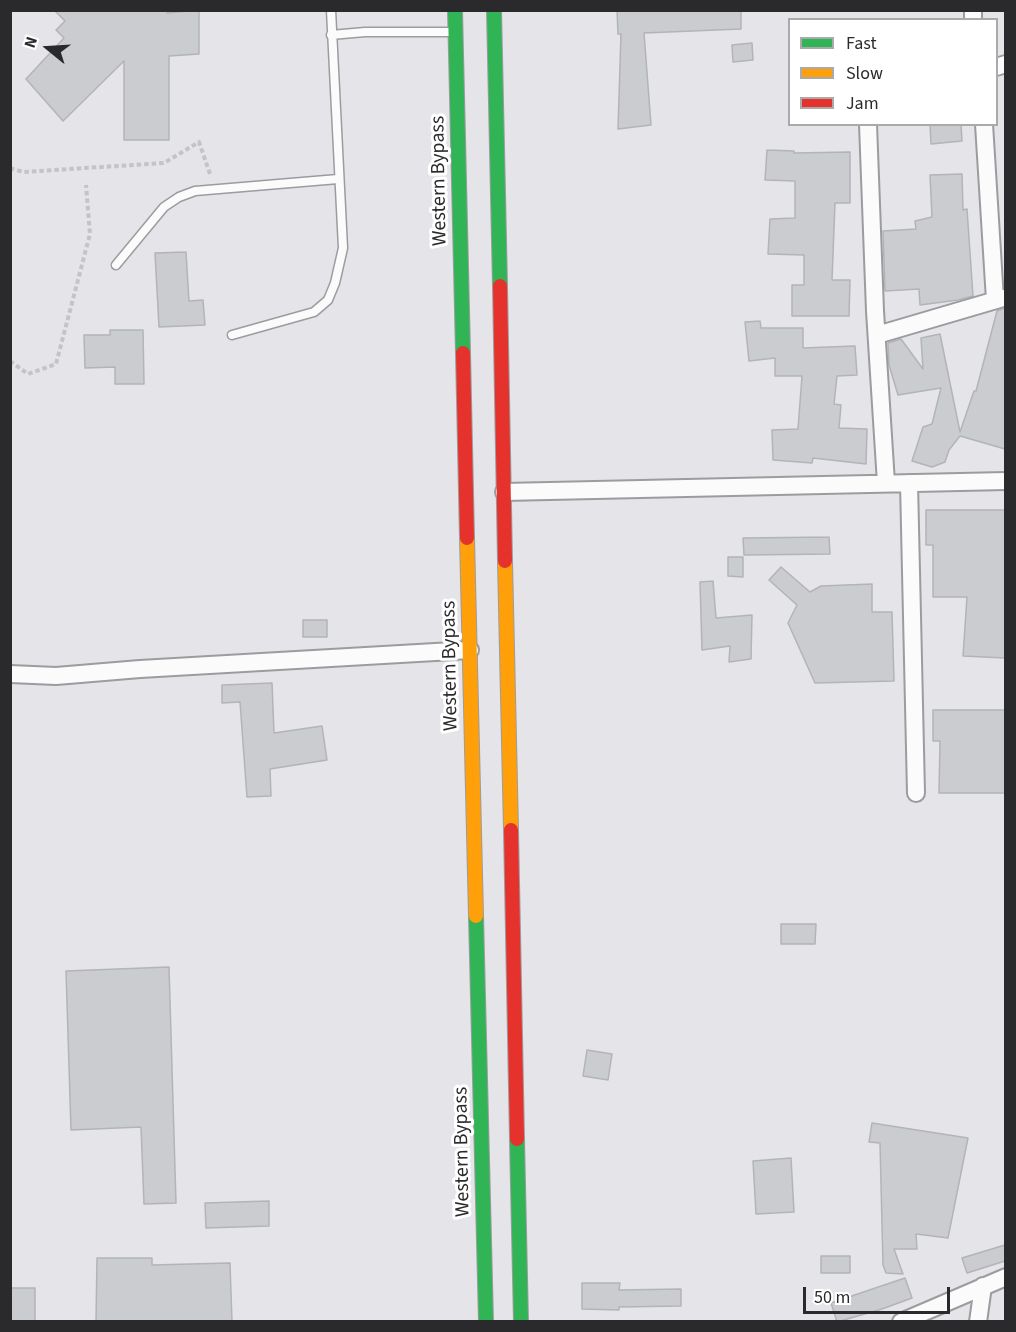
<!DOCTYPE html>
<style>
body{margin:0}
#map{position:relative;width:1016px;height:1332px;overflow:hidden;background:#e4e4e9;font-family:"Source Sans 3",sans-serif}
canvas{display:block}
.frame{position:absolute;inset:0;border:12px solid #2a2a2d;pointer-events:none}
.legend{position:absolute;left:788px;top:18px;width:210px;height:108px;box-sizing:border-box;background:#fff;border:2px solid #aaaaab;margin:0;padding:8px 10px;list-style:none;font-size:18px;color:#2a2a2d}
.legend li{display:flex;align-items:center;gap:12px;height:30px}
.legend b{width:30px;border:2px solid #aaaaab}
.north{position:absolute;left:18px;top:18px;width:60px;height:60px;-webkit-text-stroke:4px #fff;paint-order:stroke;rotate:288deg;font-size:16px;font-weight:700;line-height:24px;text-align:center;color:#2a2a2d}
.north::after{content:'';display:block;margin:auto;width:21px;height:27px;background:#2a2a2d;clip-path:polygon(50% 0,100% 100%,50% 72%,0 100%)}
.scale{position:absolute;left:803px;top:1287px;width:147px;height:27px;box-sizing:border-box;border:3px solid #2a2a2d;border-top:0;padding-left:8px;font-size:18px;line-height:21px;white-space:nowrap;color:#2a2a2d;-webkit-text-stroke:4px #fff;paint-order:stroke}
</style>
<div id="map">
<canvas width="1016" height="1332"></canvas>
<div class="frame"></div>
<ul class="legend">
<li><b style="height:8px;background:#30b455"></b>Fast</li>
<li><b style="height:8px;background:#ff9f0a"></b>Slow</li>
<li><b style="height:8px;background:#e5322d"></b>Jam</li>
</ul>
<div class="north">N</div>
<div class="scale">50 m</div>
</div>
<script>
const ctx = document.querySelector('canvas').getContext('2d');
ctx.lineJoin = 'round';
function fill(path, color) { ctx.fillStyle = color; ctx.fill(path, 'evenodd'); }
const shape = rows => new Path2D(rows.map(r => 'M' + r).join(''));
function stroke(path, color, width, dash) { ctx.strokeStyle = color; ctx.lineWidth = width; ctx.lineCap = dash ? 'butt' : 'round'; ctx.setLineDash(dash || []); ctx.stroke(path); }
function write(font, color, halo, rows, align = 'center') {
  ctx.font = font + ' "Source Sans 3",sans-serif'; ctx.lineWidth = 6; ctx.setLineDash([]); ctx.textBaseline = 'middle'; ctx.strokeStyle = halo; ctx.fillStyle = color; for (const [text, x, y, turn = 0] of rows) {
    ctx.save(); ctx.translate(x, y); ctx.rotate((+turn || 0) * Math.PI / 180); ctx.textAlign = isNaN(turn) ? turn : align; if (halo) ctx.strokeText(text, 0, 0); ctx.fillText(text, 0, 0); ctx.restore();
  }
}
const building = shape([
 [54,10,167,10,167,13,199,10,199,54,169,56,169,140,124,140,124,61,63,121,26,79,64,38,56,30,65,21,54,10],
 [617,10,741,10,741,29,644,33,651,125,618,129,621,34,618,34,617,10],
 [752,43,753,60,733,62,732,45,752,43],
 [930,124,961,124,962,141,931,144,930,124],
 [767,150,794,151,794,153,850,152,850,203,835,203,832,280,850,280,849,316,792,316,792,285,804,285,804,255,768,254,770,219,795,218,795,181,765,180,767,150],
 [962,174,963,210,967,209,973,296,958,300,920,305,919,289,885,291,883,231,916,229,915,221,932,217,930,175,962,174],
 [186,252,189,301,203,300,205,325,159,327,155,253,186,252],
 [1005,308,1005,449,960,436,949,450,945,462,932,467,912,461,923,427,932,424,941,388,898,395,889,365,888,343,901,339,923,369,921,338,940,334,960,432,974,391,976,391,997,311,1005,308],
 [760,321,761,328,803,328,803,348,855,346,857,375,837,376,834,404,841,405,839,428,867,429,866,464,813,458,812,463,773,460,772,430,798,429,802,376,775,376,775,358,749,361,745,322,760,321],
 [110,330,143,330,144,384,115,384,115,367,85,368,84,335,110,335,110,330],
 [926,510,1005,510,1005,658,963,656,967,597,933,597,933,545,926,545,926,510],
 [829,537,830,554,744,555,743,538,829,537],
 [728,557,743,557,743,577,728,576,728,557],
 [781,567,810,592,821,586,872,584,872,612,892,612,894,681,815,683,788,623,797,605,769,580,781,567],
 [713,581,716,618,752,615,751,659,729,662,730,646,702,650,700,582,713,581],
 [303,620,327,620,327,637,303,637,303,620],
 [272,683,274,733,322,726,327,760,270,769,271,796,247,797,240,702,222,703,222,685,272,683],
 [933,710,1005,710,1005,793,939,793,940,741,933,741,933,710],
 [781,924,816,924,815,944,781,944,781,924],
 [169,967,176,1203,144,1204,141,1127,71,1130,66,971,169,967],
 [587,1050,612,1054,608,1080,583,1076,587,1050],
 [872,1123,968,1138,948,1238,916,1234,917,1249,894,1249,903,1274,886,1273,883,1265,880,1143,869,1142,872,1123],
 [791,1158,794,1212,756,1214,753,1161,791,1158],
 [269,1201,269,1226,206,1228,205,1203,269,1201],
 [1005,1245,1005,1261,967,1273,962,1258,1005,1245],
 [821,1256,850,1256,850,1273,821,1273,821,1256],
 [97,1258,152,1258,152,1265,230,1263,232,1322,96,1322,97,1258],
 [905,1278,912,1298,882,1309,837,1322,831,1303,905,1278],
 [582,1283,620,1283,619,1290,681,1289,681,1306,619,1307,619,1310,582,1309,582,1283],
 [10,1288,35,1288,35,1322,10,1322,10,1288]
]);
const path = shape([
 [10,168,23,172,164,163,199,142,211,177],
 [10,361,28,374,56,364,90,234,86,185]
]);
const lane = shape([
 [331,35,365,32,451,32],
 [116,265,164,207,179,197,195,191,338,179],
 [232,335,314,312,328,300,335,283,343,248,331,10]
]);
const street = shape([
 [973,20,973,10],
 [996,67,1006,64],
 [868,124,875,311,886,483],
 [984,124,995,300],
 [877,335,1003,298],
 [909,483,916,793],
 [504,492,1006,481],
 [10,674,56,676,140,669,470,650],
 [901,1322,1006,1277],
 [978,1322,983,1286]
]);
const fast = shape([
 [455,10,463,353],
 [494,10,500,286],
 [476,916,486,1322],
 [517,1139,521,1322]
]);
const slow = shape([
 [467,538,476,916],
 [505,561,511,830]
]);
const jam = shape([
 [500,286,505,561],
 [463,353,467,538],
 [511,830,517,1139]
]);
const streetNames = [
 ["Western Bypass",440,181,-91],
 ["Western Bypass",451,666,-91],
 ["Western Bypass",463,1152,-91]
];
fill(building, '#cacccf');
stroke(building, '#b3b4b8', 1.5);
stroke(lane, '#9c9c9f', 11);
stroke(street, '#9c9c9f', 20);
stroke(fast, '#9c9c9f', 16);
stroke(slow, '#9c9c9f', 16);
stroke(jam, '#9c9c9f', 16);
stroke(path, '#c4c4c5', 4, [4.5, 3]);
stroke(lane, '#fbfbfc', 8);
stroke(street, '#fbfbfc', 16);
stroke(fast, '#30b455', 14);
stroke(slow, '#ff9f0a', 14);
stroke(jam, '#e5322d', 14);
write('20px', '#2a2a2d', '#fff', streetNames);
</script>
